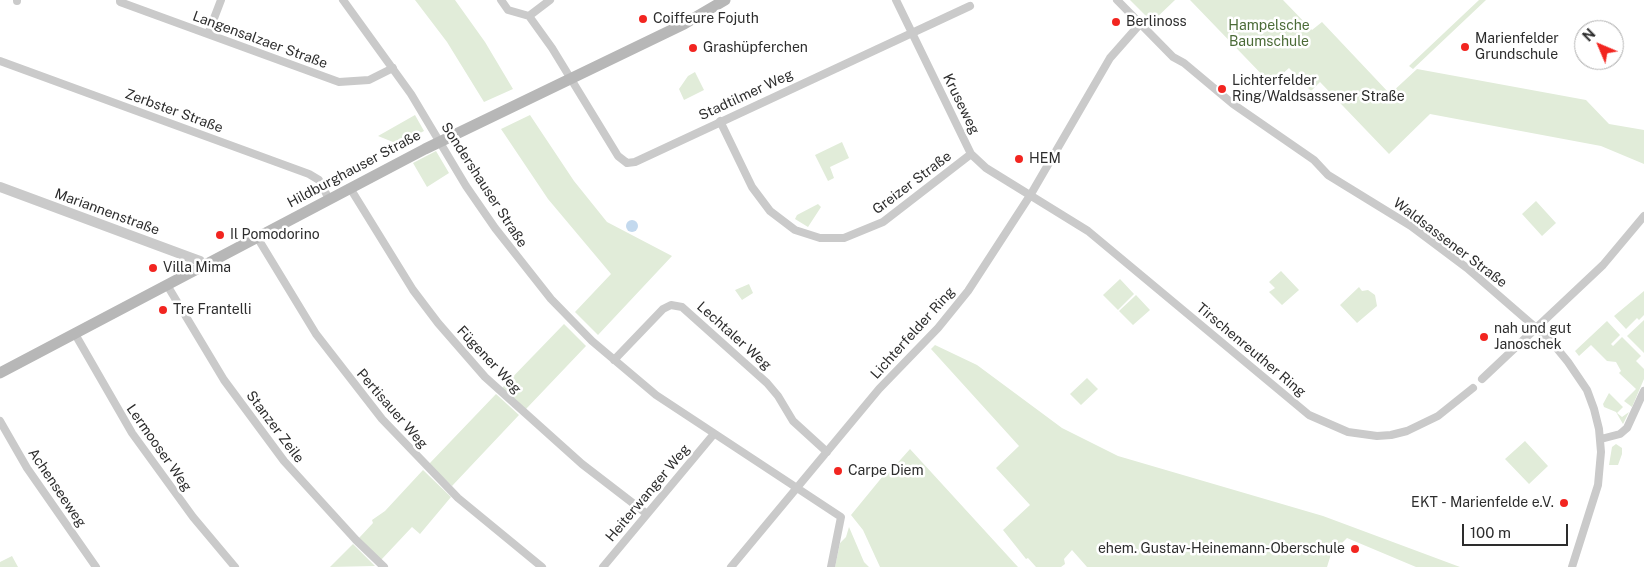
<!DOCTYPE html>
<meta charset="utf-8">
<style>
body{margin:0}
#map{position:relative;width:1644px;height:567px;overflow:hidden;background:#fff;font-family:"Public Sans",sans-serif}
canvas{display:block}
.north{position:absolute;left:1574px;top:20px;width:50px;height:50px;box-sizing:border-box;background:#fff;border:1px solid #ababab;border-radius:50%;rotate:315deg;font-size:14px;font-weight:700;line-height:20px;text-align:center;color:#2d2d2d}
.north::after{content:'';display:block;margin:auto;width:18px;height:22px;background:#f22520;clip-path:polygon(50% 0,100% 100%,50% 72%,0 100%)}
.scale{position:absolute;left:1462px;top:524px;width:106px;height:22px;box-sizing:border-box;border:2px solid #2d2d2d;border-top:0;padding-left:6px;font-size:15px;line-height:18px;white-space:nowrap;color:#2d2d2d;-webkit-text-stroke:4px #fff;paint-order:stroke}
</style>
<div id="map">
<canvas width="1644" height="567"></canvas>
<div class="north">N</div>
<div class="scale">100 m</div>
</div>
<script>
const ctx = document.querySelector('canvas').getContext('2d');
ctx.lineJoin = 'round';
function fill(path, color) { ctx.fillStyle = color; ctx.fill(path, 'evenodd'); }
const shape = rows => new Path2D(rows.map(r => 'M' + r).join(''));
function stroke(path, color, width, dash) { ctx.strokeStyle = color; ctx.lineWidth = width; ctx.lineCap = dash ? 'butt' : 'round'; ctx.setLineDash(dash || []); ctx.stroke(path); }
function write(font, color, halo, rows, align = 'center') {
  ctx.font = font + ' "Public Sans",sans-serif'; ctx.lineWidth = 5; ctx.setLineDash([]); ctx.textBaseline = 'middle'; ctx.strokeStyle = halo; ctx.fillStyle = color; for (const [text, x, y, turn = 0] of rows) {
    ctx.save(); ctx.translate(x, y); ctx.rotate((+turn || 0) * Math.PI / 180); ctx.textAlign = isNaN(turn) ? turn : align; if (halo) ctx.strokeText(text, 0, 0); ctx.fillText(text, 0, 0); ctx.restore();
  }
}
const green = shape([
 [415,0,455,0,485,42,513,89,484,102,447,42],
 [1130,0,1175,0,1152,22],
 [1190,0,1283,0,1312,30,1322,22,1390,94,1417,69,1586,100,1609,124,1644,130,1644,164,1601,146,1430,114,1389,154,1320,82,1311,91,1289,68,1271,84],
 [1479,0,1486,0,1413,69,1409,66],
 [695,72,704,90,684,100,679,89,688,76],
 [415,115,424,131,398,144,378,136],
 [530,115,574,181,607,222,672,256,598,335,575,312,611,274,548,199,501,129],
 [842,142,849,158,830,167,834,178,828,181,815,155],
 [436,151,449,173,427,187,413,163],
 [1536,201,1556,223,1542,236,1522,214],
 [818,204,821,207,808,227,795,219,797,215],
 [1281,271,1299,290,1282,305,1269,292,1275,288,1269,282],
 [1120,279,1134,294,1118,310,1103,295],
 [749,284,753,293,742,300,735,290],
 [1359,287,1362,291,1368,290,1375,295,1377,306,1357,323,1340,305],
 [1644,291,1644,315,1639,320,1637,318,1626,329,1614,316],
 [1136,295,1150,310,1133,325,1119,311],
 [1644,320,1644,353,1627,336],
 [1607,321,1620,335,1611,344,1613,346,1622,337,1641,356,1636,361,1644,369,1644,379,1632,407,1624,401,1636,389,1619,373,1621,371,1616,362,1607,361,1591,345,1579,356,1575,351],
 [564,324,586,346,526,409,502,388],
 [935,345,977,365,1062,428,1118,456,1323,516,1460,567,1416,567,1347,538,1331,554,1327,567,1087,567,1072,550,1064,559,1065,564,1061,567,1036,567,1028,558,1026,559,1003,530,1030,505,996,468,1019,446,931,349],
 [1087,378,1098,389,1081,405,1070,394],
 [1609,393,1623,407,1617,413,1622,417,1629,412,1623,424,1616,412,1604,407,1603,404],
 [496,394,519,415,452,486,429,464],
 [1525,441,1548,466,1529,484,1505,459],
 [1616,444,1622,448,1622,454,1618,465,1609,465,1612,447],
 [910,449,1018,567,880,567,863,530,851,515,883,476,885,477],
 [423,470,451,497,420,534,412,527,381,560,359,538,373,523,372,520,385,511],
 [849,527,864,562,869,567,835,567,840,543,846,537],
 [353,544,375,566,330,567],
 [12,556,18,567,0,567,0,562]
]);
const water = shape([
 '626 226a6 6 0 1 1 12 0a6 6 0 1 1-12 0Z'
]);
const minor = shape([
 [120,0,120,2,339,82,369,80,393,68],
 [343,0,411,94,466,186,495,228,551,299,592,341,656,395,841,517,831,567],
 [501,0,508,10,529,16,552,48,618,156,627,163,635,162,970,6],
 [896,0,971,154,986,168,1088,231,1309,415,1348,432,1377,436,1391,435,1407,431,1438,416,1473,388],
 [1117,0,1173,57,1184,63,1233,104,1314,160,1328,175,1411,226,1467,268,1550,340,1568,362,1587,390,1594,409,1599,429,1601,452,1598,485,1572,567],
 [17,1,17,0],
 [529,16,550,0],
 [208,34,221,0],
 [0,61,309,174,319,180,329,199],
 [720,121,752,187,770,211,795,230,820,238,844,238,883,222,971,154],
 [350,188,413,290,438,323,485,377,582,464,647,514],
 [257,237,316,334,382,419,458,498,542,567],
 [167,285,224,380,284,461,356,540,384,567],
 [75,334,132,433,193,517,235,567],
 [614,360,663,309,671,305,682,307,767,383,778,396,793,421,827,452],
 [1482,379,1603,265,1644,216],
 [0,421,27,468,96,567],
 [1601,439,1620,434,1627,428,1644,391],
 [603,567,713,435],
 [731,567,879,389,938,328,968,291,1031,194,1110,58,1140,24]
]);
const tertiary = shape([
 [0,187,189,257,200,261,203,266]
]);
const secondary = shape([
 [0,373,425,149,684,24,725,0]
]);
const markers = [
 [643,19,5,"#f22520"],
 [1116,22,5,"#f22520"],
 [1465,47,5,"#f22520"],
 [693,48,5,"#f22520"],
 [1222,89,5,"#f22520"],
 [1019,159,5,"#f22520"],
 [220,235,5,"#f22520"],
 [153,268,5,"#f22520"],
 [163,310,5,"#f22520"],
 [1484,337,5,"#f22520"],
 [838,471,5,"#f22520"],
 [1564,503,5,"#f22520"],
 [1355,549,5,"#f22520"]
];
const poiNames = [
 ["Coiffeure Fojuth",653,19],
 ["Berlinoss",1126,22],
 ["Marienfelder",1475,39],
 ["Grundschule",1475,55],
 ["Grashüpferchen",703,48],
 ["Lichterfelder",1232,81],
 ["Ring/Waldsassener Straße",1232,97],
 ["HEM",1029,159],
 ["Il Pomodorino",230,235],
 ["Villa Mima",163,268],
 ["Tre Frantelli",173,310],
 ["nah und gut",1494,329],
 ["Janoschek",1494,345],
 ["Carpe Diem",848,471],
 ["EKT - Marienfelde e.V.",1554,503,"right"],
 ["ehem. Gustav-Heinemann-Oberschule",1345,549,"right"]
];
const parkNames = [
 ["Hampelsche",1269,26],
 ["Baumschule",1269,42]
];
const streetNames = [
 ["Langensalzaer Straße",260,40,20],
 ["Stadtilmer Weg",746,95,-25],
 ["Kruseweg",961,104,64],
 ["Zerbster Straße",174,111,20],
 ["Hildburghauser Straße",354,169,-28],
 ["Greizer Straße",912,183,-37],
 ["Sondershauser Straße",484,185,57],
 ["Mariannenstraße",107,212,20],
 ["Waldsassener Straße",1450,243,37],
 ["Lichterfelder Ring",913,333,-48],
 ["Lechtaler Weg",734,336,42],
 ["Tirschenreuther Ring",1251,350,40],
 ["Fügener Weg",489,360,47],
 ["Pertisauer Weg",392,409,49],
 ["Stanzer Zeile",275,427,53],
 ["Lermooser Weg",159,448,55],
 ["Achenseeweg",57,488,56],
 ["Heiterwanger Weg",648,493,-50]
];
fill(green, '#e1ecd9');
fill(water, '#c3d9ee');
stroke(minor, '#cacaca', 8);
stroke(tertiary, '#cacaca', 10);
stroke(secondary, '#b7b7b7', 11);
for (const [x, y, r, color] of markers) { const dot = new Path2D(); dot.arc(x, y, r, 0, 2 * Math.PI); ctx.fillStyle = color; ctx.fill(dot); stroke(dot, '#fff', 2); }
write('14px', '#2d2d2d', '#fff', poiNames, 'left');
write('14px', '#4b6b37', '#fff', parkNames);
write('14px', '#2d2d2d', '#fff', streetNames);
</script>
